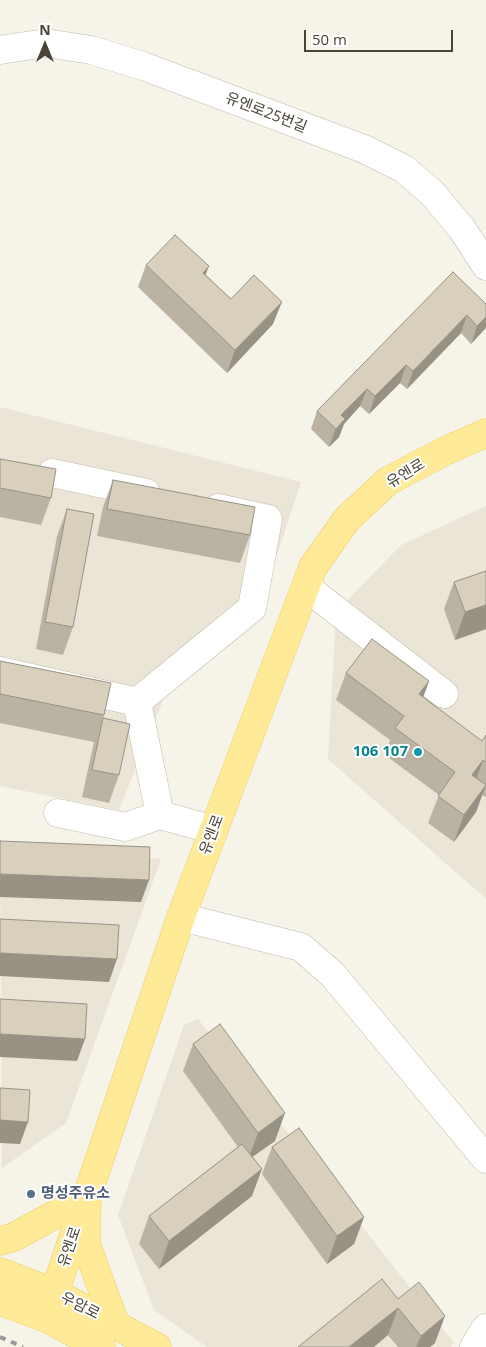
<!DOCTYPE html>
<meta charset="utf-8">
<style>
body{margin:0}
#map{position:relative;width:486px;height:1347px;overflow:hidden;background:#f6f3e9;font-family:"Open Sans",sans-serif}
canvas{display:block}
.north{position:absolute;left:20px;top:20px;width:50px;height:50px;-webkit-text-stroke:4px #fff;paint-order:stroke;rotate:0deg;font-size:14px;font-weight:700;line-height:20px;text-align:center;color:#4a4436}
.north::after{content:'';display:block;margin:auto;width:18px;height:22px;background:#4a4436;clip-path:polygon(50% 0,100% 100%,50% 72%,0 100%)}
.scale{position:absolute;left:304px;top:30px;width:149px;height:22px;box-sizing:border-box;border:2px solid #4a4436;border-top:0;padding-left:6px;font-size:15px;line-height:18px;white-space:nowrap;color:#4a4436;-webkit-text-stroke:4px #fff;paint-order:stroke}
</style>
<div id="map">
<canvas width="486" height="1347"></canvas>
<div class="north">N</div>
<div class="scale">50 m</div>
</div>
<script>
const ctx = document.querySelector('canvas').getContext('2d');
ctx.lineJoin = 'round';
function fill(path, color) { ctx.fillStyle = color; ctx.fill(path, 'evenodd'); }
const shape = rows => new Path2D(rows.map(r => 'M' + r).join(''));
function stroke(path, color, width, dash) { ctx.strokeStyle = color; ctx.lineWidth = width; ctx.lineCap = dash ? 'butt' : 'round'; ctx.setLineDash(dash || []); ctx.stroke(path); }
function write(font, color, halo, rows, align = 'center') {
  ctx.font = font + ' "Open Sans","Noto Sans KR",sans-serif'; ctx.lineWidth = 4; ctx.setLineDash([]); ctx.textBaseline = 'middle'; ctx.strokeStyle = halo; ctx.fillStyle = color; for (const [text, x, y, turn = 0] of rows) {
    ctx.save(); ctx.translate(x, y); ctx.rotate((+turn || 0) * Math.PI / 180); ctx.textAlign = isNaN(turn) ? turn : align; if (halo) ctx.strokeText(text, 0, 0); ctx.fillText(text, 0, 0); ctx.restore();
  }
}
const residential = shape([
 [0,407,301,482,267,585,174,673,119,810,0,786],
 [486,506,486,899,328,759,336,612,401,545],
 [0,848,161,859,66,1123,2,1168],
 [198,1019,454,1343,451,1347,207,1347,154,1310,118,1215,184,1025]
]);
const minor = shape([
 [0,50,46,43,91,50,143,66,364,149,404,169,432,193,462,229,486,266],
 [52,473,146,493],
 [306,587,444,694],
 [0,671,137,702],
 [58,813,125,827,160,815],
 [214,830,160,815,137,702,252,608,268,519,218,508],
 [181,917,301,947,333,975,486,1159],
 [474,1347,486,1328]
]);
const major = shape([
 [0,1241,14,1237,87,1197,86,1244,115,1324],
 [0,1272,55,1293,157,1347],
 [0,1301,46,1318,101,1347],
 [46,1318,181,917,313,567,347,519,388,481,445,451,486,433]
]);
const rail = shape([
 [0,1337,23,1347]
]);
const wall = shape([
 [146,265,206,275,231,299,273,324,227,373,138,287],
 [486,304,471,344,461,333,407,389,400,383,369,414,360,406,344,424,339,437,329,447,311,429,317,411],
 [0,459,51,498,41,525,0,517],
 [113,480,250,535,240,563,97,536,103,507],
 [67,509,73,627,63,655,36,649,57,536],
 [486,571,486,629,455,640,444,609,454,582],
 [0,661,104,715,103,718,119,775,109,803,82,797,94,742,0,723],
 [346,673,429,681,423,698,482,741,486,735,486,797,482,795,476,812,454,842,428,823,439,795,385,755,390,740,336,700],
 [193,1044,275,1141,252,1157,252,1196,159,1269,139,1244,149,1216,238,1147,183,1071],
 [272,1147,364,1217,354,1244,327,1264,262,1174],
 [398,1299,435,1343,430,1347,398,1347,388,1335]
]);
const shadedWall = shape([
 [209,266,200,289,203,273],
 [282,302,273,324,227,373,235,350],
 [467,315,461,333,407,389,413,371],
 [486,317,486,328,471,344,477,326],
 [406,365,400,383,369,414,375,396],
 [367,389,360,406,344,424,339,437,329,447,341,415],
 [486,605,486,629,455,640,465,612],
 [429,681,419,708,419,694],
 [483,760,473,788,472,775],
 [486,785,476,812,454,842,464,815],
 [0,874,149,880,141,902,0,897],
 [0,953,117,959,109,982,0,976],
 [0,1034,85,1039,77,1061,0,1057],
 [285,1113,275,1141,248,1160,258,1133],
 [0,1120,28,1122,20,1144,0,1143],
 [262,1169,252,1196,159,1269,169,1241],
 [364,1217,354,1244,327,1264,337,1236],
 [398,1308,388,1335,374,1347,349,1347],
 [445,1316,435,1343,430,1347,416,1347,421,1336]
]);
const building = shape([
 [175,235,209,266,203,273,231,299,254,275,282,302,235,350,146,265,175,235],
 [453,272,486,304,486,317,477,326,467,315,413,371,406,365,375,396,367,389,341,415,345,419,336,429,317,411,453,272],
 [0,459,56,469,51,498,0,488,0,459],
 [113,480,255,507,250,535,107,509,113,480],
 [67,509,94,514,73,627,45,622,67,509],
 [486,571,486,605,465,612,454,582,486,571],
 [372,639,429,681,419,694,482,741,486,735,486,762,483,760,472,775,486,785,464,815,438,796,455,772,395,728,404,716,346,673,372,639],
 [0,661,111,683,104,715,0,694,0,661],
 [103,718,130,724,119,775,92,770,103,718],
 [0,841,150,847,149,880,0,874,0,841],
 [0,919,119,925,117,959,0,953,0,919],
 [0,999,87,1004,85,1039,0,1034,0,999],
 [220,1024,285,1113,258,1133,193,1044,220,1024],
 [0,1088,30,1090,28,1122,0,1120,0,1088],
 [299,1128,364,1217,337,1236,272,1147,299,1128],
 [242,1144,262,1169,169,1241,149,1216,242,1144],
 [382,1279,398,1299,419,1282,445,1316,421,1336,398,1308,349,1347,298,1347,382,1279]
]);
const markers = [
 [418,752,5,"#0f9aa8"],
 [31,1194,5,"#5c6f8a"]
];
const streetNames = [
 ["유엔로25번길",266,113,21],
 ["유엔로",406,474,-31],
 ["유엔로",212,835,-69],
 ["유엔로",70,1247,-71],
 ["우암로",80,1306,27]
];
const cultureNames = [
 ["106 107",408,752]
];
const serviceNames = [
 ["명성주유소",41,1194]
];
fill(residential, '#eae5d6');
stroke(minor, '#c2bcaa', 29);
stroke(major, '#edce5f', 29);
stroke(minor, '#fff', 28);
stroke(major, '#ffea98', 28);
stroke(rail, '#989898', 4, [6, 6]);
fill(wall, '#bab3a3');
fill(shadedWall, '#979284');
fill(building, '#d8d0bd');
stroke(building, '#979284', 1);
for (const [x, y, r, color] of markers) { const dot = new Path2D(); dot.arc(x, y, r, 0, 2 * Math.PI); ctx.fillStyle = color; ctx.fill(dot); stroke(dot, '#fff', 2); }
write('15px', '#4a4436', '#fff', streetNames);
write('bold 15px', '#0d838f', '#fff', cultureNames, 'right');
write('bold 15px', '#4e5e75', '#fff', serviceNames, 'left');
</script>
